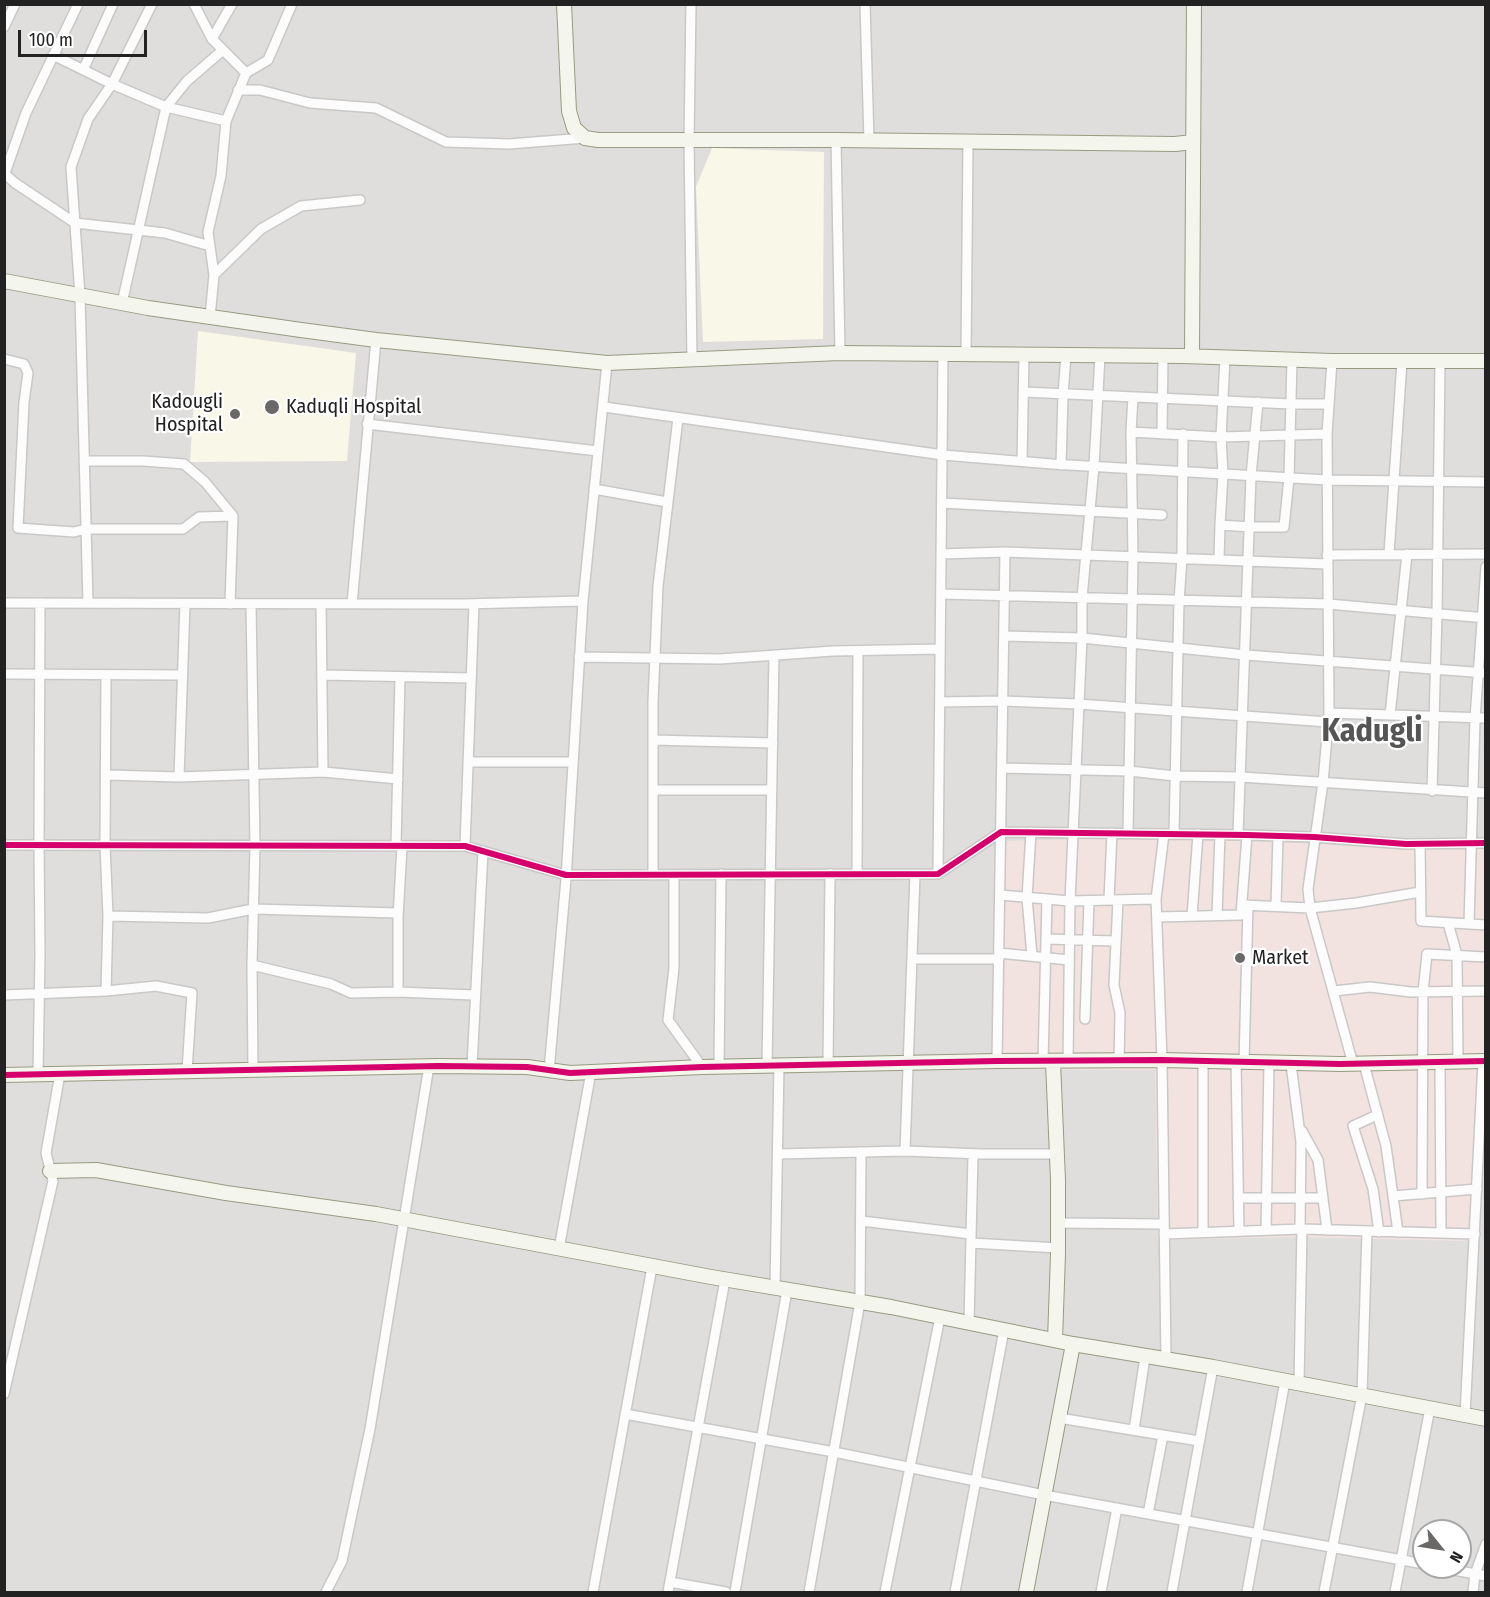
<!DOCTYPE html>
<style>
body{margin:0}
#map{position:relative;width:1490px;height:1597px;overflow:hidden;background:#f0eeeb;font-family:"Fira Sans Condensed",sans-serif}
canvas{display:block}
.frame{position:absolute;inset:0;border:6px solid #222;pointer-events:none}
.north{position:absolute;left:1412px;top:1519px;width:60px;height:60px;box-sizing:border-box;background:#fff;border:2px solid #a7a7a7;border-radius:50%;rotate:120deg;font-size:16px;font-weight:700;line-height:24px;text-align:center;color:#222}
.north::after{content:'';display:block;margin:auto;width:21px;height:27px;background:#6a6968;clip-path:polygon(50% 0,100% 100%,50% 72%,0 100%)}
.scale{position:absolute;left:18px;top:30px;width:129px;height:27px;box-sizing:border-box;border:3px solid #222;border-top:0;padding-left:8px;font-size:18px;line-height:21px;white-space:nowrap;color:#222;-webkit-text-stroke:4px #fff;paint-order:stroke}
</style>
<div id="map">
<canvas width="1490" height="1597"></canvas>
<div class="frame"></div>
<div class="north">N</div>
<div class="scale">100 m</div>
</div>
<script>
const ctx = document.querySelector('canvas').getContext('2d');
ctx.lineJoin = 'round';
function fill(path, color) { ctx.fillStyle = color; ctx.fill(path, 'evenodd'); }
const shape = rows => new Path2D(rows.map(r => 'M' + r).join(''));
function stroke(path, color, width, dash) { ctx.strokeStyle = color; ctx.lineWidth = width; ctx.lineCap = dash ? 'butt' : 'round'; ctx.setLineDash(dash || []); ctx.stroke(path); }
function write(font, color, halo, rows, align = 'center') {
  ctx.font = font + ' "Fira Sans Condensed",sans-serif'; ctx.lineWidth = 4.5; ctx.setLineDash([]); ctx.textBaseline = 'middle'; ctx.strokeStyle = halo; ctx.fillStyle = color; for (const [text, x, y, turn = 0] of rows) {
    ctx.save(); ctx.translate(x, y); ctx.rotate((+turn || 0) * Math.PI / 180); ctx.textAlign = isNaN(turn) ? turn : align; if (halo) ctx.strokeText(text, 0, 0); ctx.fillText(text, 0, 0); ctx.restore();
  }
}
const residential = shape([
 [5,5,1485,5,1485,1592,5,1592],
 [1424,1531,1460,1531,1460,1567,1424,1567]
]);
const commercial = shape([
 [1089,839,1205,839,1321,844,1394,849,1485,849,1486,1086,1480,1237,1463,1241,1296,1237,1158,1240,1155,1070,1047,1070,992,1067,996,841]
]);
const education = shape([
 [712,148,824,152,823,339,703,342,696,187],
 [198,331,356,353,347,461,190,462]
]);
const street = shape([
 [194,4,212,39,246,73],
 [691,4,689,141,692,360],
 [865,4,869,140],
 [4,27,15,4],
 [212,39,232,4],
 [53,55,112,84,166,107,226,121],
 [84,68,113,4],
 [238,90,260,90,310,103,376,108,446,142,509,144,585,138],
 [836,140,840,353],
 [4,173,15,183,75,223,165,233,210,246],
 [5,173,26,113,78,4],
 [214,275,261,229,301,206,360,200],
 [122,303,166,107,187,81,223,50],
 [210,317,214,275,208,232,221,176,226,121,246,73,268,60,292,4],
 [966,355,968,142],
 [1225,358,1221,437,1223,474,1220,525,1251,527,1284,527,1289,478,1292,360],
 [4,359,24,364,28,373,24,402,18,528,74,532,86,529,183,529,199,517,233,516],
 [1332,361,1327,434,1329,713,1323,782,1308,889,1310,908,1353,1064],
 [1024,392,1291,404,1329,404],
 [604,407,943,455,1052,464,1327,480,1486,482],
 [367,424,598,451],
 [1131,432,1221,437,1327,434],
 [1162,434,1163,356],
 [84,461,143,461,184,464,205,482,233,516,230,604],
 [1022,461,1024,355],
 [1061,465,1063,395,1066,355],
 [594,489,667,502],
 [942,503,1162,515],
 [941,554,1005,552,1327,564],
 [1389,554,1402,361],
 [1327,555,1486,554],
 [1219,559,1220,525],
 [941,594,1328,604,1486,618],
 [4,603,463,604,583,601],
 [88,603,80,296,71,167,88,119,112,84,152,4],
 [251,604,255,846,252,965,253,1070],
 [321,604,323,772],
 [352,604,376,340],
 [1004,636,1082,638,1246,655,1486,673],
 [579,657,720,659,833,651,940,649],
 [4,674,182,675],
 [323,675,471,678],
 [940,702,1003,701,1078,704,1328,722],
 [1329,713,1486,718],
 [1390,715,1407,554],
 [653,740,773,743],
 [468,762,572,762],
 [1002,768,1129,771,1175,776,1241,777,1486,793],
 [107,775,179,777,323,772,398,779],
 [179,777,185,604],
 [653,790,772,790],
 [1432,791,1437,614,1440,361],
 [1031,832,1027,898,1032,956],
 [1128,833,1133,557,1131,432,1133,397],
 [1164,834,1156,899,1162,1060,1166,1360],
 [1174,834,1179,601,1182,558,1183,434],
 [1238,835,1251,476,1258,402],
 [1420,844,1421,921,1486,925],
 [4,845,465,846,566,875,938,874,1001,832,1247,835,1314,837,1406,844,1486,843],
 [396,846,400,677],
 [465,846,474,604],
 [857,874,858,651],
 [938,874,943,354],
 [653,875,653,702,658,586,678,418],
 [674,875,674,968,668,1020,702,1067],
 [1000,895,1070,901,1156,899],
 [1109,900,1112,833],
 [1118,900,1114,985,1120,1013,1119,1061],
 [1242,905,1310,908,1356,903,1420,892],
 [1276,905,1278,836],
 [1217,915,1220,835],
 [108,916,208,918,253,909,398,913],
 [1192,916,1198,834],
 [1157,917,1241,915,1247,835],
 [1448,923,1457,955,1458,1062],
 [1469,924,1475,718,1486,567],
 [1046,939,1115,941],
 [999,953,1069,960],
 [912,959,999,959],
 [252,965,331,984,351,993,398,992,474,995],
 [106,991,108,916,105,845,106,675],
 [1334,991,1370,987,1411,992,1486,991],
 [398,992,398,918,402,846],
 [4,995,106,991,156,986,192,993,187,1071],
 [1085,1019,1089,901],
 [997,1061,1005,552],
 [1043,1062,1047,899],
 [1068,1062,1070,901,1082,638,1082,598,1094,466,1100,356],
 [1236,1062,1239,1231],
 [1440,1062,1441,1233],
 [1244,1063,1248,905],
 [1291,1064,1301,1142,1300,1229],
 [1364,1064,1386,1146,1398,1232],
 [828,1065,830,874],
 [472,1066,483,851],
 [767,1066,774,655],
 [719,1067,721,874],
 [549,1071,566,879,583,601,607,363],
 [38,1075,40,954,39,845,40,603],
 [1377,1115,1353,1126,1373,1189,1379,1232],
 [1302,1131,1318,1160,1327,1230],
 [905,1151,915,874],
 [778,1154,905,1151,981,1154,1057,1154],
 [1422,1194,1423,992,1427,954,1486,957],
 [1393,1196,1477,1189],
 [1238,1198,1323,1198],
 [861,1221,971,1234],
 [1058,1223,1164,1224],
 [1266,1230,1269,1063],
 [1203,1232,1203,1061],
 [1164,1234,1302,1229,1475,1234],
 [971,1243,1058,1248],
 [559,1249,591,1072],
 [775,1288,779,1065],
 [969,1323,973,1154],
 [1299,1383,1302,1229],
 [4,1394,53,1181,46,1153,60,1074],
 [625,1414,834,1452,1044,1495,1424,1564],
 [1465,1415,1483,1061],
 [1059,1418,1199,1441],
 [1134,1430,1145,1357],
 [1148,1514,1163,1435],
 [1438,1567,1486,1576],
 [670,1582,726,1592],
 [326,1592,342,1561,370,1429,429,1066],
 [593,1592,652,1267],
 [668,1592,725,1280],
 [735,1592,787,1290],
 [809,1592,860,1302,861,1152],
 [885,1592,940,1317],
 [955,1592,1004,1330],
 [1101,1592,1117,1508],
 [1172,1592,1213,1367],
 [1247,1592,1285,1381],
 [1324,1592,1362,1395,1367,1231],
 [1395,1592,1430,1408],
 [1473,1592,1475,1574,1486,1544]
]);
const secondary = shape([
 [564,4,569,111,574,128,585,138,598,140,836,140,1175,144,1193,142],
 [4,281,148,308,301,330,376,340,607,363,840,353,1183,356,1332,361,1486,361],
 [1192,356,1194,4],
 [1053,1062,1058,1180,1058,1254,1055,1340],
 [4,1075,438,1066,527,1067,570,1073,702,1067,997,1061,1162,1060,1340,1064,1486,1061],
 [50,1171,96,1170,226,1193,376,1214,711,1277,891,1307,1073,1344,1213,1367,1486,1419],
 [1026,1592,1073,1344]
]);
const cycleway = shape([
 [4,845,465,846,566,875,938,874,1001,832,1247,835,1314,837,1406,844,1486,843],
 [4,1075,438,1066,527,1067,570,1073,702,1067,997,1061,1162,1060,1340,1064,1486,1061]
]);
const markers = [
 [272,407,8,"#6a6968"],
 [235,414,6,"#6a6968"],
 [1240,958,6,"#6a6968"]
];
const poiNames = [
 ["Kadougli",223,402,"right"],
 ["Hospital",223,425,"right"],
 ["Kaduqli Hospital",286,407],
 ["Market",1252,958]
];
const townNames = [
 ["Kadugli",1372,732]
];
fill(residential, '#dfdedc');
fill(commercial, '#f2e3e1');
fill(education, '#f8f7e8');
stroke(street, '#c9c8c7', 12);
stroke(secondary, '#989b81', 16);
stroke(street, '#fdfcfc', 9);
stroke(secondary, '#f4f5ed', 14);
stroke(cycleway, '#d6006c', 6);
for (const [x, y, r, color] of markers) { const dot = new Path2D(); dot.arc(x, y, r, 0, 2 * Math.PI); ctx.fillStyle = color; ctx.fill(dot); stroke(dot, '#fff', 2); }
write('20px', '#222', '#fff', poiNames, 'left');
write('bold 32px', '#555', '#fff', townNames);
</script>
